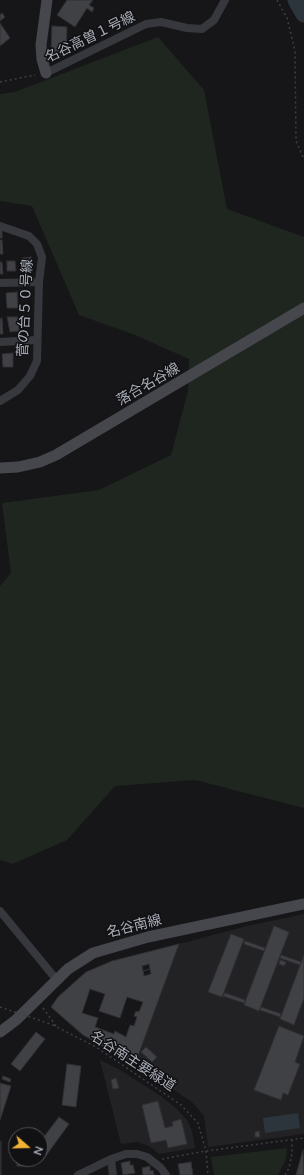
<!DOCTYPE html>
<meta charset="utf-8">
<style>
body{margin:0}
#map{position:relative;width:304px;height:1175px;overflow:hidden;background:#161618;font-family:Lato,sans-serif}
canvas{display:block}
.north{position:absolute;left:8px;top:1127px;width:40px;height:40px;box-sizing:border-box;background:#111113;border:1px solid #4d4f55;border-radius:50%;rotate:110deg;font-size:11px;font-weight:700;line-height:16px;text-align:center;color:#a8adb8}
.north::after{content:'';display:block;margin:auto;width:14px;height:18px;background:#f2b134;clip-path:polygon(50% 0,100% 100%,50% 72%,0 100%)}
</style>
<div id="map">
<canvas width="304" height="1175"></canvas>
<div class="north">N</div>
</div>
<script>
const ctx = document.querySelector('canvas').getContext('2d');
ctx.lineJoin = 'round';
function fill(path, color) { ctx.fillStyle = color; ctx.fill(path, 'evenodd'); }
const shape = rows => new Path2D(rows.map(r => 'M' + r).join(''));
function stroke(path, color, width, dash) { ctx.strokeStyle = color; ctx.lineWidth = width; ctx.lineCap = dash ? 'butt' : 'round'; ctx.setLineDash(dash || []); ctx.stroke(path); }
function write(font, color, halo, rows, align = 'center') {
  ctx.font = font + ' Lato,"Noto Sans JP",sans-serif'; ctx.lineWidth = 3; ctx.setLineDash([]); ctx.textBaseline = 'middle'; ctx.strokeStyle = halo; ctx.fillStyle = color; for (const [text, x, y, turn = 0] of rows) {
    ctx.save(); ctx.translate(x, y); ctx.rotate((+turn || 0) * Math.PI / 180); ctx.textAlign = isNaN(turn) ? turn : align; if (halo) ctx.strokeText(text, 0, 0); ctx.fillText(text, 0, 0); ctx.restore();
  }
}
const built = shape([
 [304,914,304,1134,208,1147,204,1116,192,1102,135,1064,179,944,247,926],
 [100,1060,120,1070,161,1096,177,1109,187,1120,192,1131,195,1148,159,1154,149,1146,138,1142,121,1144]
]);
const green = shape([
 [158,37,204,90,227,209,304,237,304,808,195,780,115,786,67,840,13,864,0,860,0,586,11,573,2,503,99,490,171,455,188,391,189,359,135,335,79,315,32,206,0,201,0,94,15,92],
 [287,1148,286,1159,278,1175,214,1175,211,1157]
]);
const water = shape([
 [298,1113,300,1128,265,1133,263,1118]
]);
const river = shape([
 [296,0,304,14]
]);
const building = shape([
 [67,0,93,0,89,5,94,8,92,12,87,8,75,27,57,15,67,0],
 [2,13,5,17,0,21,0,15,2,13],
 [0,23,10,38,0,46,0,23],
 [52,26,67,27,66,55,51,55,52,26],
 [0,230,2,230,2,238,0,238,0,230],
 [0,240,2,240,3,254,0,254,0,240],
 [31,257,32,270,22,271,22,258,31,257],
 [7,261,15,261,16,271,7,271,7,261],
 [0,262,2,262,3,274,0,274,0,262],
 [17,292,18,308,7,308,6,293,17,292],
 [7,317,18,317,19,331,10,332,7,317],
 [2,318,3,334,0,334,0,319,2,318],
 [13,353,13,367,3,367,2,354,13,353],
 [274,926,289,932,259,1011,244,1005,274,926],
 [231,934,244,939,222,997,208,992,231,934],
 [245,941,265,948,264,951,244,944,245,941],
 [179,944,135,1064,83,1035,51,1007,58,997,86,972,112,961,179,944],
 [281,955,301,962,300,965,280,958,281,955],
 [304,955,304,998,294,1025,280,1019,304,955],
 [280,960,286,962,284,966,279,964,280,960],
 [149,964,150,969,143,971,142,966,149,964],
 [150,969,151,974,144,976,143,971,150,969],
 [90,989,105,994,99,1011,120,1018,127,997,143,1002,139,1012,136,1011,134,1016,137,1017,134,1026,130,1025,126,1037,115,1031,114,1034,95,1027,98,1018,82,1013,90,989],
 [225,993,245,1000,244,1003,223,996,225,993],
 [261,1007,281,1014,280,1017,260,1010,261,1007],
 [279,1026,304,1036,295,1062,300,1064,288,1095,283,1093,281,1100,254,1090,279,1026],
 [36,1032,45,1039,20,1071,11,1064,36,1032],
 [146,1047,157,1057,152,1062,141,1052,146,1047],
 [67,1064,81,1066,76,1107,62,1105,67,1064],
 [3,1076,11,1079,10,1082,2,1079,3,1076],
 [116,1078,119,1088,113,1089,111,1080,116,1078],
 [0,1083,11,1086,0,1120,0,1083],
 [158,1101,165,1128,173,1126,172,1122,181,1119,187,1144,168,1148,166,1140,151,1143,142,1105,158,1101],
 [59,1117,69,1124,45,1157,40,1153,40,1142,59,1117],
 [259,1131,260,1137,255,1137,255,1132,259,1131],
 [1,1141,1,1175,0,1175,1,1141],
 [303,1150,304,1175,296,1175,303,1150],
 [17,1159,30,1159,30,1166,17,1166,17,1159],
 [130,1161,130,1165,133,1165,135,1173,123,1175,121,1163,130,1161],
 [191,1162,193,1175,180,1175,178,1164,191,1162],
 [150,1166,150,1171,153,1170,154,1175,143,1175,142,1168,150,1166]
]);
const path = shape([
 [277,0,287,18,295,51,296,141,304,159],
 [0,82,35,75],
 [43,1008,56,1026],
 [53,1025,96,1047,181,1105,198,1123,206,1151,208,1175],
 [162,1159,206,1151,304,1138],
 [285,1175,289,1168,292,1154,292,1140]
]);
const street = shape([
 [46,73,146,24,161,22,187,28,202,29,214,20,225,0],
 [0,226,29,236,37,244,42,257,39,282,37,361,30,376,18,390,0,401],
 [0,283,39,282],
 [0,342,37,340],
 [0,911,56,979],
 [111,1159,113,1175],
 [78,1175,111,1159,126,1154,137,1154,147,1157,161,1168,166,1175]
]);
const secondary = shape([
 [46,73,42,59,41,45,47,0],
 [0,468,18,467,40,462,56,455,304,308],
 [0,1032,16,1020,68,969,93,953,148,937,304,904]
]);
const pathBridge = shape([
 [0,1007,53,1025]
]);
const streetNames = [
 ["名谷高曽１号線",90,37,-26],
 ["菅の台５０号線",25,308,-87],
 ["落合名谷線",148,384,-30],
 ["名谷南線",134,926,-14],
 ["名谷南主要緑道",133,1061,33]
];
fill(built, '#222225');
fill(green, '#1e261f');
fill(water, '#2c353c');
stroke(river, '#2c353c', 17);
fill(building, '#404145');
stroke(building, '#303034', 1);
stroke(path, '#3d3f44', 1.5, [2, 3]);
stroke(street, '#37383d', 8);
stroke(secondary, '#45474d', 11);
stroke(pathBridge, '#3d3f44', 1.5, [2, 3]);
write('14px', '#a8adb8', '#111113', streetNames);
</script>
